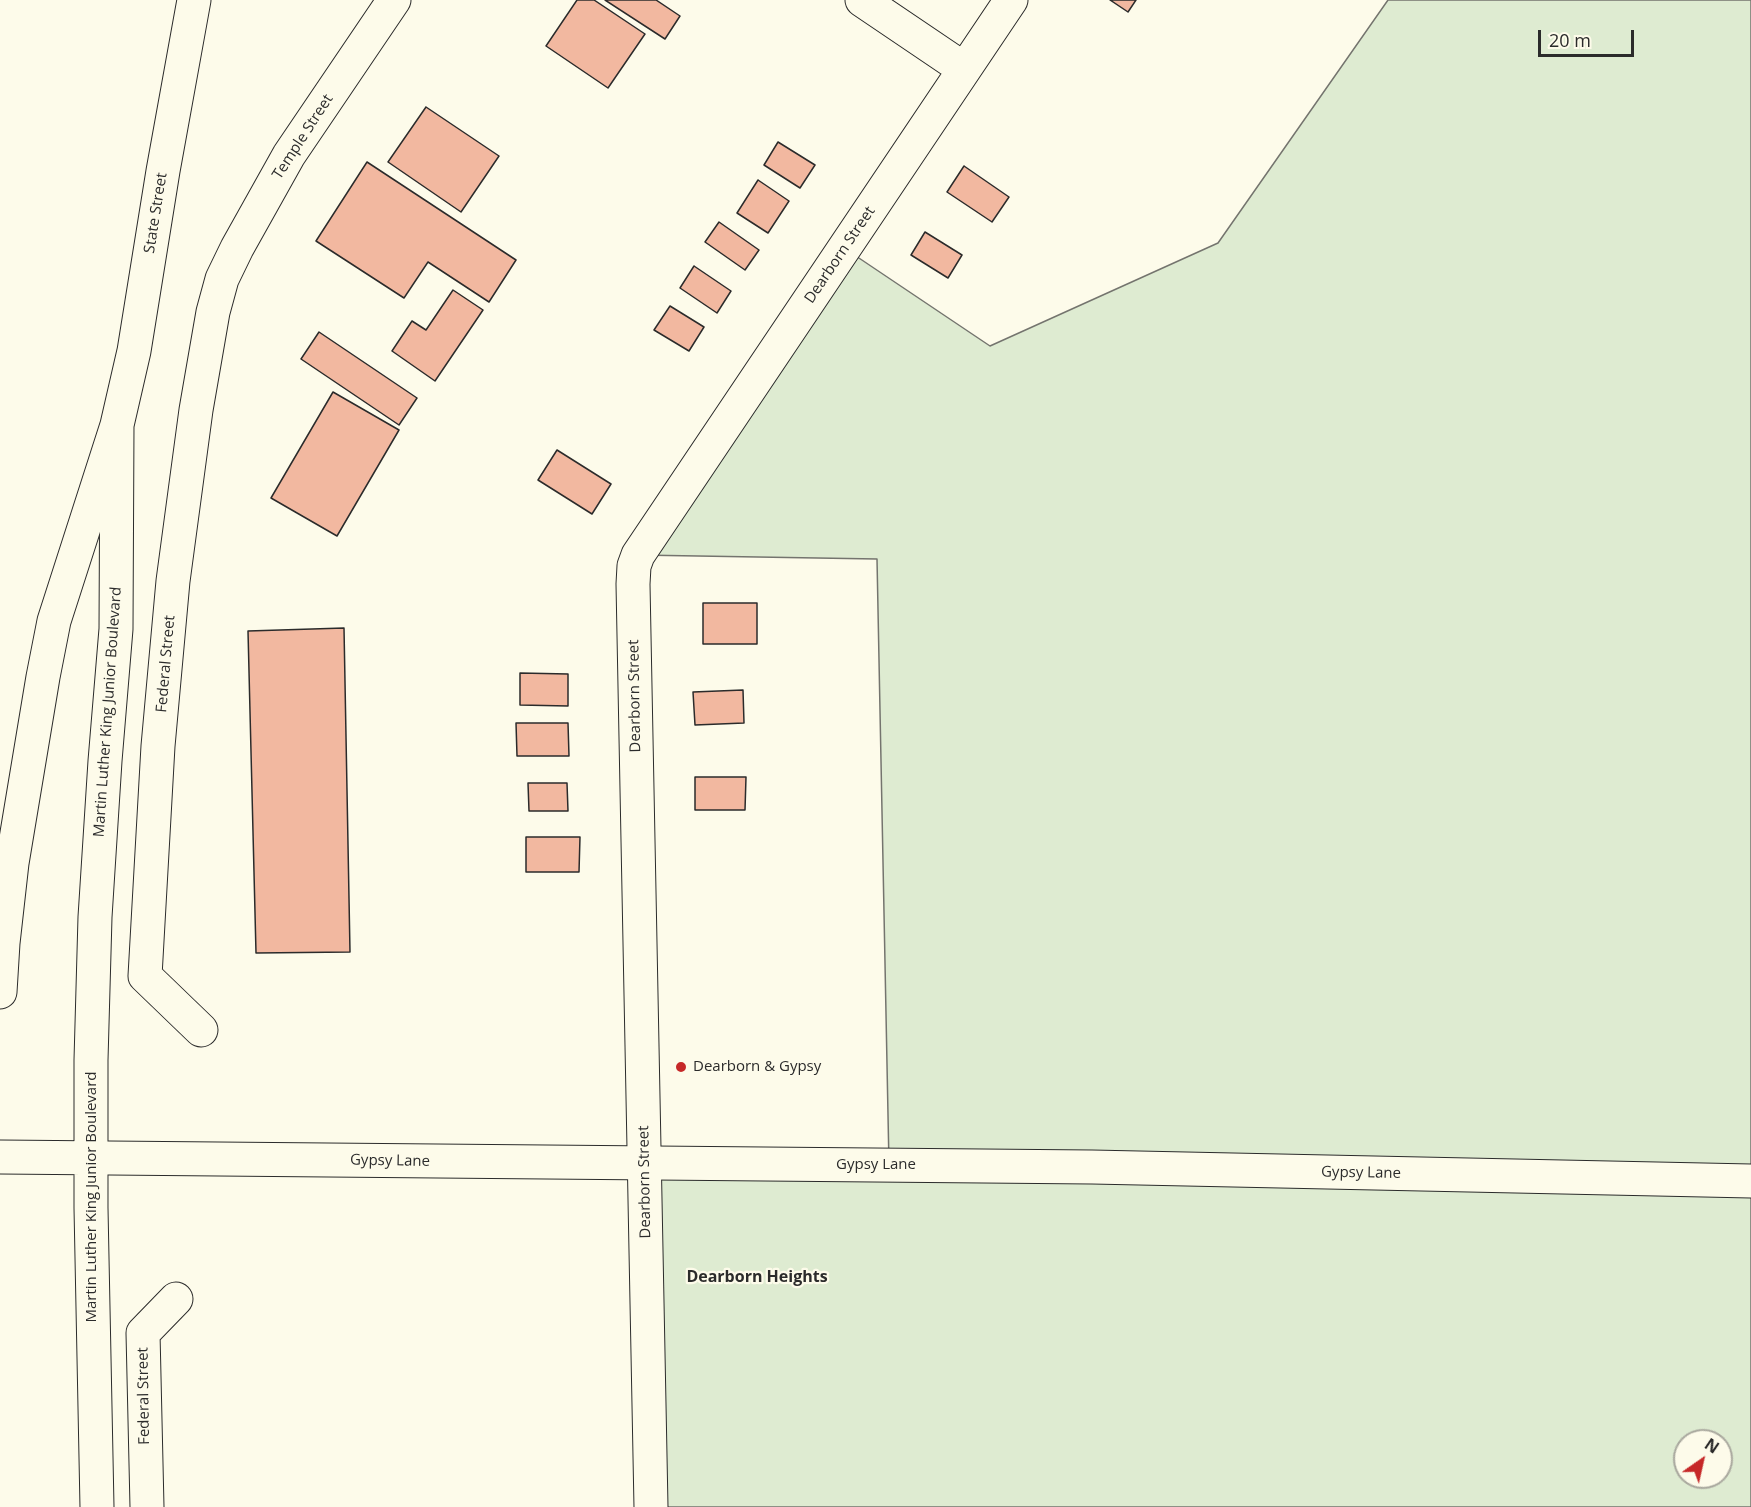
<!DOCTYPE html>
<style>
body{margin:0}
#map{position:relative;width:1751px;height:1507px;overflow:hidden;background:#fdfbea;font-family:"Open Sans",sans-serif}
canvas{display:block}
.north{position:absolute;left:1673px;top:1429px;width:60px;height:60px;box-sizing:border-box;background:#fdfbea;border:2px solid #a9a89e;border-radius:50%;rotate:34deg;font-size:16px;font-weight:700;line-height:24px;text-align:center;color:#2b2b2b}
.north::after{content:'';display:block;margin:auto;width:21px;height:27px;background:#c62828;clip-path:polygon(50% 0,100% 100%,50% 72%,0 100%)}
.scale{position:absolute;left:1538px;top:30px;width:96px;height:27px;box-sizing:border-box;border:3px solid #2b2b2b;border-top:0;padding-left:8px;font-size:18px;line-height:21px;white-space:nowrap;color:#2b2b2b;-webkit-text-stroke:4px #fdfbea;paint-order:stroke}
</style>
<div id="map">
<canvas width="1751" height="1507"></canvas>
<div class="north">N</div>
<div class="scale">20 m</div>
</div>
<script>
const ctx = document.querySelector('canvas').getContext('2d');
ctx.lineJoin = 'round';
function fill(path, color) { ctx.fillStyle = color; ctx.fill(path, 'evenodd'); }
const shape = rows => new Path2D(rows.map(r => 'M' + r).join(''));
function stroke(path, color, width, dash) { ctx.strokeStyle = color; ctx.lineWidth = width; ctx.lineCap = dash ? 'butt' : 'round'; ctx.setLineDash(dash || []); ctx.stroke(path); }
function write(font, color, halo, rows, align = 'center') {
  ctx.font = font + ' "Open Sans",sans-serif'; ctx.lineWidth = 4.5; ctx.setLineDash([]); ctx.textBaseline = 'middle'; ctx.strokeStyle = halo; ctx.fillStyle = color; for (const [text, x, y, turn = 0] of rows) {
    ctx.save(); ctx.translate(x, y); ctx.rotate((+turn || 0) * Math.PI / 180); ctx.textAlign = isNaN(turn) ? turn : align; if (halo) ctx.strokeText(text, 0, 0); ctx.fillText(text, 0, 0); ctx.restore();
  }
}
const green = shape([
 [1388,0,1751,0,1751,1507,651,1507,645,1163,889,1165,877,559,638,555,844,248,990,346,1218,243,1388,0],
 [1685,1441,1721,1441,1721,1477,1685,1477,1685,1441]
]);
const building = shape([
 [577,0,594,0,645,34,608,88,546,46,577,0],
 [605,0,656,0,680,16,665,39,605,0],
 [1110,0,1136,0,1128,12,1110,0],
 [426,107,499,156,461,212,388,162,426,107],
 [778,142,815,165,800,188,764,165,778,142],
 [367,162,516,260,489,302,428,262,404,298,316,241,367,162],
 [964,166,1009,197,992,222,947,192,964,166],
 [758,180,789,201,768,233,737,213,758,180],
 [719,222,759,250,745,270,705,242,719,222],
 [925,232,962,255,948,278,911,255,925,232],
 [694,266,731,291,717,313,680,288,694,266],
 [453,290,483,310,435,381,392,351,412,321,426,330,453,290],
 [670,306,704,327,689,351,654,330,670,306],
 [319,332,417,398,399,425,301,359,319,332],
 [333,392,399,430,337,536,271,498,333,392],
 [557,450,611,484,592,514,538,480,557,450],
 [703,603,757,603,757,644,703,644,703,603],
 [344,628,350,952,256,953,248,631,344,628],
 [520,673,568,674,568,706,520,705,520,673],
 [743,690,744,723,695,725,693,692,743,690],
 [516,723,568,723,569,756,517,756,516,723],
 [695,777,746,777,745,810,695,810,695,777],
 [528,783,567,783,568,811,529,811,528,783],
 [526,837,580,837,579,872,526,872,526,837]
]);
const minor = shape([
 [862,0,964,69],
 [201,1030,145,976,158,746,173,581,196,410,213,312,222,279,237,248,289,155,394,0],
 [147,1507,143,1333,176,1299],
 [651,1507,633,584,634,566,638,555,1011,0]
]);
const major = shape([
 [0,992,3,943,12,863,43,677,54,621,117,425,134,351,163,171,194,0],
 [0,1157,1092,1167,1751,1181],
 [97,1507,91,1208,91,1060,95,917,105,761,116,629,117,425]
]);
const markers = [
 [681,1067,6,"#c62828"]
];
const streetNames = [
 ["Temple Street",303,137,-57],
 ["State Street",156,213,-81],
 ["Dearborn Street",840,255,-56],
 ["Federal Street",166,664,-85],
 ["Dearborn Street",635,696,-91],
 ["Martin Luther King Junior Boulevard",108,712,-86],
 ["Gypsy Lane",390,1161,1],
 ["Gypsy Lane",876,1165],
 ["Gypsy Lane",1361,1173,1],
 ["Dearborn Street",645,1182,-91],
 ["Martin Luther King Junior Boulevard",92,1197,-90],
 ["Federal Street",144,1396,-91]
];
const poiNames = [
 ["Dearborn & Gypsy",693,1067]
];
const neighbourhoodNames = [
 ["Dearborn Heights",757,1277]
];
fill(green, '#deebd1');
stroke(green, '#74746e', 1.5);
fill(building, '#f2b8a0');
stroke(building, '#2b2b2b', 1.5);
stroke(minor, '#2b2b2b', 35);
stroke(major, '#2b2b2b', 35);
stroke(minor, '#fdfbea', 33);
stroke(major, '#fdfbea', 33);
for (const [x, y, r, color] of markers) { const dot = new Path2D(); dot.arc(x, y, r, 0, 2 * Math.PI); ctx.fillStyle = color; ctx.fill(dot); stroke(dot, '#fdfbea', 2); }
write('15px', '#2b2b2b', '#fdfbea', streetNames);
write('15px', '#2b2b2b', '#fdfbea', poiNames, 'left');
write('bold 16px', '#2b2b2b', '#fdfbea', neighbourhoodNames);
</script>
